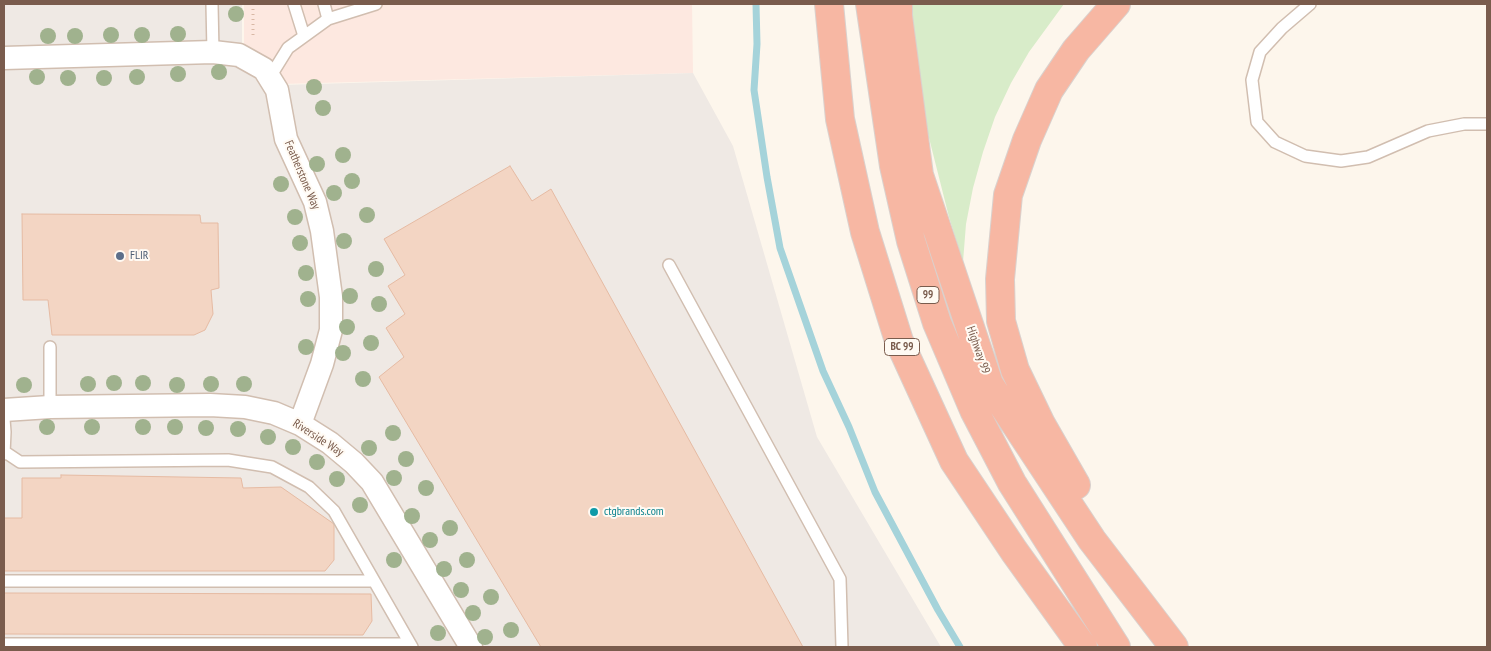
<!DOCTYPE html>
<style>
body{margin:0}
#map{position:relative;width:1491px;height:651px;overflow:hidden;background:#fdf6ec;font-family:"PT Sans Narrow",sans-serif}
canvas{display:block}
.frame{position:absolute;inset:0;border:5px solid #7a5c4d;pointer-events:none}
</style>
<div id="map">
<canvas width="1491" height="651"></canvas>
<div class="frame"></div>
</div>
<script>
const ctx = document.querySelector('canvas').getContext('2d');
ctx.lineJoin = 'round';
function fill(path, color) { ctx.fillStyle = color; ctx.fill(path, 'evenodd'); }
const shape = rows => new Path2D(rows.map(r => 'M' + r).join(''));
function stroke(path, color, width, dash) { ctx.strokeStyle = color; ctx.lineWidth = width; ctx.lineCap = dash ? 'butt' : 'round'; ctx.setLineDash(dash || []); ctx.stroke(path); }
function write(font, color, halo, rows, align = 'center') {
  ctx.font = font + ' "PT Sans Narrow",sans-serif'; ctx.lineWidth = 4; ctx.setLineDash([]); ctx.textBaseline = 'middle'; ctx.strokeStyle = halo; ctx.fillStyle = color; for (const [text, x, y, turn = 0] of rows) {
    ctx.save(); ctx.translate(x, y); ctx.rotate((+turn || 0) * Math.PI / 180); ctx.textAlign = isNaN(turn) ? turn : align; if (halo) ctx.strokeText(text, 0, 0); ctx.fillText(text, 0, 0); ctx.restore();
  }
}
const commercial = shape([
 [244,4,692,4,693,73,281,84,244,52]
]);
const industrial = shape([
 [4,4,242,4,242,53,280,85,693,73,733,146,817,437,941,647,4,647]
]);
const green = shape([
 [908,4,1064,4,1029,52,1011,83,995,117,983,152,973,188,966,224,963,262,949,217,926,126,918,80]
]);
const stream = shape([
 [756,4,757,44,754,90,767,177,780,248,823,371,849,427,875,492,938,610,960,647]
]);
const building = shape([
 [510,166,532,201,551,189,803,647,541,647,379,377,404,357,386,328,405,314,388,286,405,275,384,239,510,166],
 [22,214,200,215,201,223,218,223,219,288,211,290,213,314,205,330,194,335,52,335,48,300,23,300,22,214],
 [61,475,241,478,243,488,281,487,334,524,334,560,325,571,4,571,4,518,22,518,22,478,61,478,61,475],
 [4,593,371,594,372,621,363,635,4,634,4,593]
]);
const path = shape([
 [253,4,253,39]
]);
const service = shape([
 [212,4,213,52],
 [294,4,304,36],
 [324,4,328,19],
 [1310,4,1282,28,1260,52,1252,80,1257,122,1275,142,1305,156,1341,161,1368,157,1428,131,1464,124,1487,124],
 [270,77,288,48,328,19,376,4],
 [669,265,840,579,842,647],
 [50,347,50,407],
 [4,419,5,432,4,454],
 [5,452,20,462,228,460,272,467,309,487,334,511,412,647],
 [4,581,374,581],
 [4,644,410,644]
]);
const minor = shape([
 [4,58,213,52,239,55,264,69,277,90,286,139,315,202,322,231,331,297,331,330,322,364,300,424],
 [4,410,50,407,210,405,245,407,274,413,300,424,330,443,354,463,372,482,471,647]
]);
const motorway = shape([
 [829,4,840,119,865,232,899,341,954,461,1014,551,1083,647],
 [870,4,894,166,911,241,937,323,974,410,1012,483,1116,647],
 [898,4,898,16,919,175,989,384,1092,540,1174,647],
 [1076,485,1041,424,1015,370,1001,321,1000,279,1008,195,1027,140,1049,90,1076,50,1116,4]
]);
const trees = [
 [236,14],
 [178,34],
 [111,35],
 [142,35],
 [48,36],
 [75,36],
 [219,72],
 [178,74],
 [37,77],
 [137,77],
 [68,78],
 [104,78],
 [314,87],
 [323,108],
 [343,155],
 [317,164],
 [352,181],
 [281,184],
 [334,193],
 [367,215],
 [295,217],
 [344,241],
 [300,243],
 [376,269],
 [306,273],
 [350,296],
 [308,299],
 [379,304],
 [347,327],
 [371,343],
 [306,347],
 [343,353],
 [363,379],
 [114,383],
 [143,383],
 [88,384],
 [211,384],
 [244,384],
 [24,385],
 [177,385],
 [47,427],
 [92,427],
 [143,427],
 [175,427],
 [206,428],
 [238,429],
 [393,433],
 [268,437],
 [293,447],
 [369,448],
 [406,459],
 [317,462],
 [394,478],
 [337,479],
 [426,488],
 [360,505],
 [412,516],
 [450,528],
 [430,540],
 [394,560],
 [467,560],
 [444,569],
 [461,590],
 [491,597],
 [473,613],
 [511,630],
 [438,633],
 [485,637]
];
const markers = [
 [120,256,5,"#5c6f8a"],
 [594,512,5,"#0f9aa8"]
];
const shields = [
 [928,295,22],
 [902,347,35]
];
const shieldNames = [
 ["99",928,295],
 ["BC 99",902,347]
];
const streetNames = [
 ["Featherstone Way",302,175,67],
 ["Highway 99",978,350,71],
 ["Riverside Way",318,438,33]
];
const serviceNames = [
 ["FLIR",130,256]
];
const cultureNames = [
 ["ctgbrands.com",604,512]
];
fill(commercial, '#fde8e0');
fill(industrial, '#efe9e4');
fill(green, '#d8ecc9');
stroke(stream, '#a5d3da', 7);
fill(building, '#f3d5c3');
stroke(building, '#e6bba3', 1);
stroke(service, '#d1beb0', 14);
stroke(minor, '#d1beb0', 25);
stroke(motorway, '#dad1cd', 30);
stroke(path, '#d9b8a5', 3, [1, 4]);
stroke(service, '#fff', 11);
stroke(minor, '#fff', 22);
stroke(motorway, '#f7b7a3', 28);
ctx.fillStyle = '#a0b28e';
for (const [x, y] of trees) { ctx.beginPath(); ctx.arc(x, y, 8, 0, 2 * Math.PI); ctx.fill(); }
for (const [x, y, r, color] of markers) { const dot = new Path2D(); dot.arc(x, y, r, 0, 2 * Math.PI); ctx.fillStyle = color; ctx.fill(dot); stroke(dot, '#fffaf3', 2); }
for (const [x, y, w] of shields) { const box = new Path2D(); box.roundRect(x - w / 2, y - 8.5, w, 17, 4); ctx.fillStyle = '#fffaf3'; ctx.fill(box); stroke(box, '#7a5c4d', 1); }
write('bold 11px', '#7a5c4d', null, shieldNames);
write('12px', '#7a5c4d', '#fffaf3', streetNames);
write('12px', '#4e5e75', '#fffaf3', serviceNames, 'left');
write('12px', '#0d838f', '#fffaf3', cultureNames, 'left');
</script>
